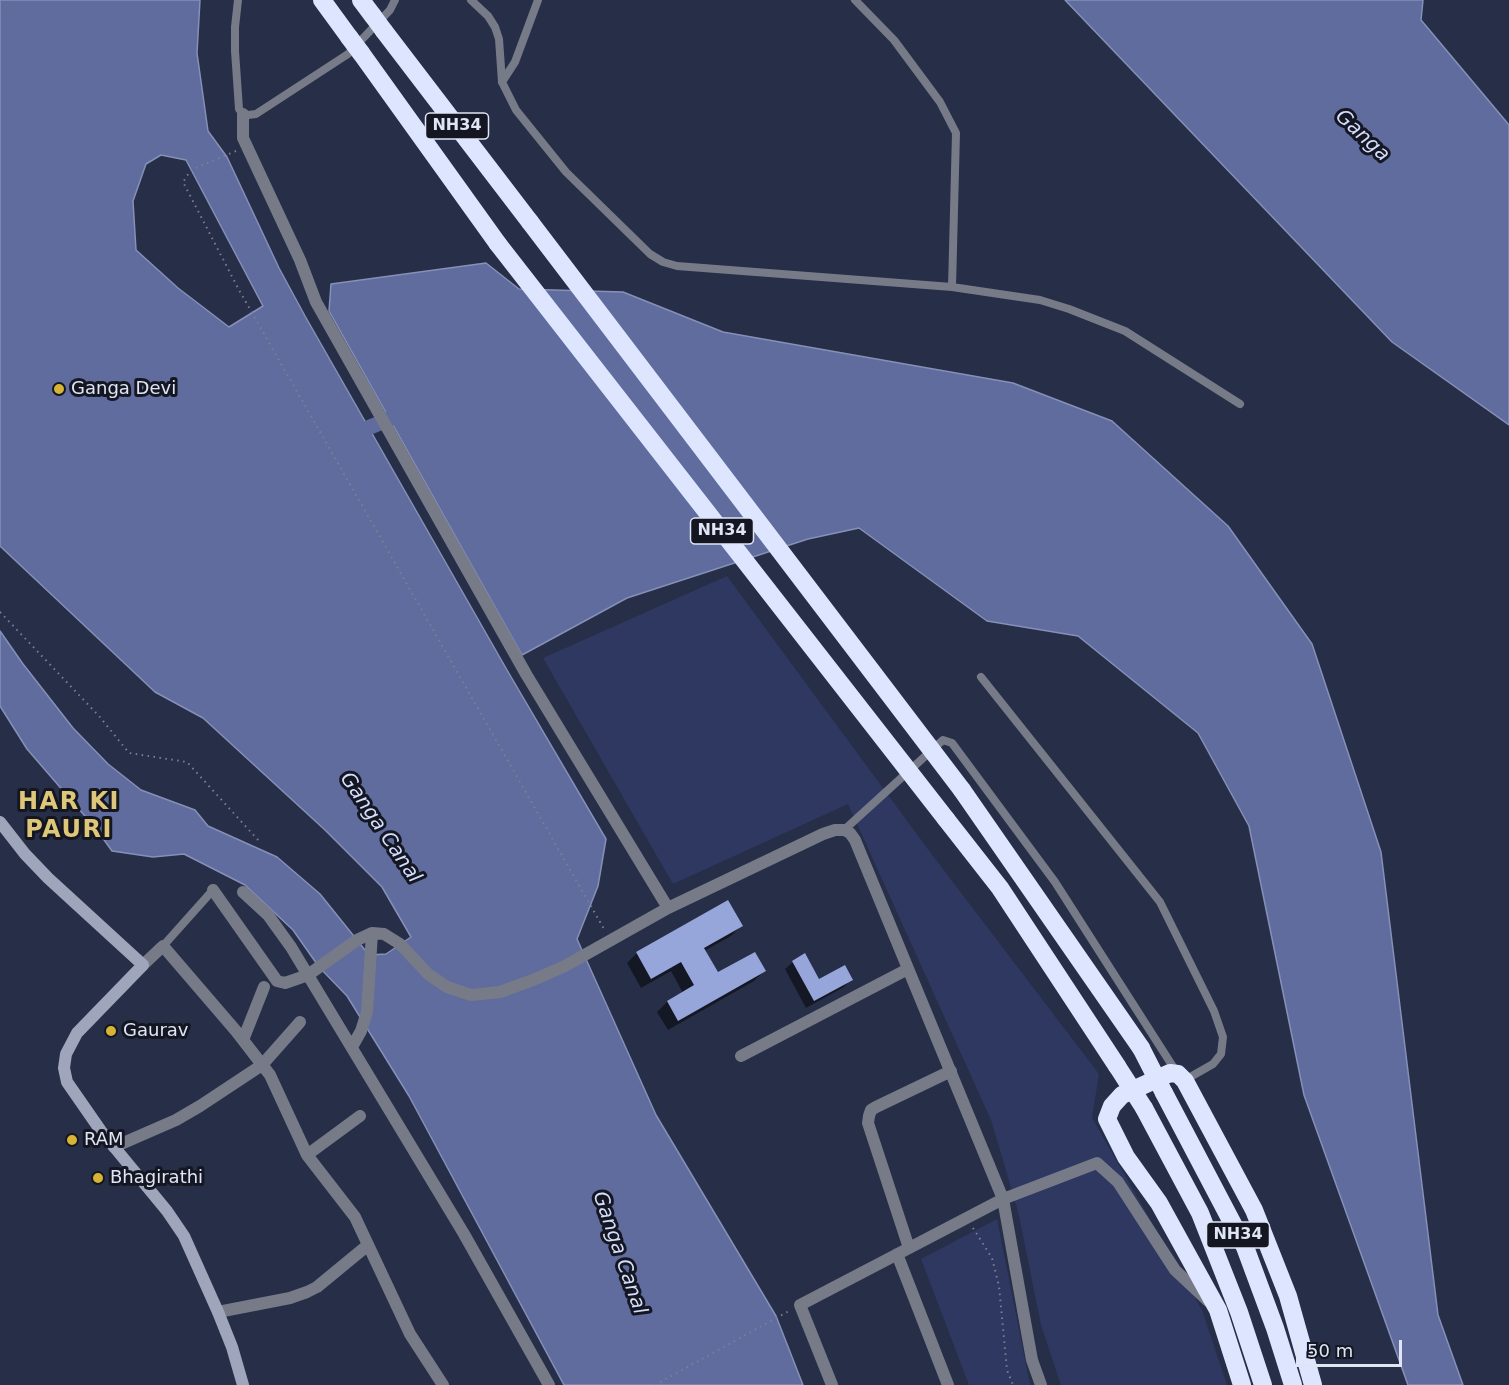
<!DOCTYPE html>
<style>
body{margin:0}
#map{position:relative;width:1509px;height:1385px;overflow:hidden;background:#272e47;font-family:"DejaVu Sans",sans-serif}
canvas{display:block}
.scale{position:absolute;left:1296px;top:1340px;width:106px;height:27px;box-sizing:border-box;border:3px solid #e0e5f6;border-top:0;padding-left:8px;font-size:18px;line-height:21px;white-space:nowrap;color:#e0e5f6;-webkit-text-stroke:4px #141722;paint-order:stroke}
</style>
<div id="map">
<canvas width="1509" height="1385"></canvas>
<div class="scale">50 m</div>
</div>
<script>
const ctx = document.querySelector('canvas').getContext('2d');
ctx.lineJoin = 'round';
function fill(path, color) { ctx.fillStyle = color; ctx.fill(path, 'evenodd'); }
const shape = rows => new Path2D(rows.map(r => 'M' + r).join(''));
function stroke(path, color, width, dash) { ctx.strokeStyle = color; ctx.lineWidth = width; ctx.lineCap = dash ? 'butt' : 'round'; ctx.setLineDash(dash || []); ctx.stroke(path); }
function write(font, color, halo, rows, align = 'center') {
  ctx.font = font + ' "DejaVu Sans",sans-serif'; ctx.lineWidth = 6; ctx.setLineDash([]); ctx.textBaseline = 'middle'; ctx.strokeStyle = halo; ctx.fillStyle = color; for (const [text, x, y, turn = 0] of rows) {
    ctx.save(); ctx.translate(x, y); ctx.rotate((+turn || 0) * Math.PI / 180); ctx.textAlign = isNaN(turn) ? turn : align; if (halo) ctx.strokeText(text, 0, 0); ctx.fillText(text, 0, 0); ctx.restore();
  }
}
const green = shape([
 [727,576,930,852,1099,1074,1092,1118,1202,1310,1227,1385,1061,1385,1041,1325,1018,1211,991,1120,848,804,673,884,543,658],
 [997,1219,1029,1380,1031,1385,969,1385,921,1259]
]);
const water = shape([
 [0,0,200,0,197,53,208,131,227,157,279,268,305,316,507,670,606,839,598,886,577,939,656,1115,776,1316,803,1385,564,1385,409,1096,347,996,319,967,293,930,245,885,184,854,153,857,112,851,97,830,27,749,0,706,0,631,23,664,73,728,108,764,141,790,195,810,208,826,277,857,320,894,369,955,386,954,411,937,382,887,325,830,203,718,155,692,0,546,0,0],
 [161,155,186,160,263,306,229,327,178,288,136,250,133,201,146,164,161,155],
 [1065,0,1423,0,1421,20,1509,125,1509,425,1392,342,1065,0],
 [486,263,519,289,623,292,723,332,1013,383,1112,421,1228,526,1312,644,1381,852,1438,1315,1463,1385,1408,1385,1304,1095,1249,826,1198,733,1078,636,987,621,859,528,808,539,627,598,522,655,329,311,331,284,486,263]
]);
const shadow = shape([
 [741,926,731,936,704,951,718,974,764,971,754,981,668,1030,657,1012,667,1002,683,993,671,971,641,988,627,963,637,953],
 [793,962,819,981,851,979,844,987,806,1008,785,969]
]);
const canal = shape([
 [353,434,397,416]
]);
const building = shape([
 [728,900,743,926,704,948,718,972,755,952,766,971,678,1021,667,1001,694,985,681,962,651,979,636,952],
 [805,953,819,979,845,965,853,980,814,1001,792,961]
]);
const path = shape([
 [236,151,191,170,183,182,239,290,604,929],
 [0,612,99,716,129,753,187,762,259,841],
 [973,1228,992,1258,999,1286,1007,1370,1013,1385],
 [655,1385,789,1311]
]);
const lane = shape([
 [238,0,235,27,235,51,239,109,243,114,248,115,256,114,348,54,390,10,395,0],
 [471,0,488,16,495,27,499,39,502,82,516,110,566,172,650,254,663,262,677,266,952,287,1040,300,1069,309,1125,331,1240,404],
 [855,0,894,40,940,102,956,133,952,287],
 [502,82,515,62,538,0],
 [981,677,1160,902,1214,1011,1223,1037,1221,1054,1213,1064,1185,1080],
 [844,830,943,740,952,743,1055,882,1177,1073],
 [163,946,213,890]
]);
const street = shape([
 [243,114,243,138,300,260,316,302,526,674,668,908],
 [213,890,277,981,285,983,308,975,357,940,372,933,384,934,400,944,428,974,447,987,471,995,500,992,533,980,565,966,668,908,823,834,835,830,844,830,850,833,855,840,1003,1199,1032,1360,1041,1385],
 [243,892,268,915,291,947,464,1234,549,1385],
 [143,965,163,946,236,1031,270,1075,307,1155,355,1217,410,1334,443,1385],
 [243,1040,264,987],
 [352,1047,361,1031,367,1012,372,933],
 [741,1056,908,969],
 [114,1147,176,1120,200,1106,262,1065,300,1022],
 [307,1155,360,1116],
 [909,1248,868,1123,869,1116,871,1110,876,1107,951,1071],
 [897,1254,948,1385],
 [218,1312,290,1298,307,1292,317,1287,368,1245],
 [832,1385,800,1305,1003,1199,1097,1163,1118,1182,1175,1270,1208,1301]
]);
const secondary = shape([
 [0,822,25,854,48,878,143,965,77,1033,66,1054,64,1068,67,1082,101,1131,167,1211,184,1236,218,1312,232,1347,243,1385]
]);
const highway = shape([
 [322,0,349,37],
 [361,0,373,16],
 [384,31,530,222],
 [361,53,498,244],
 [962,790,1141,1048],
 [946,819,1000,888,1117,1066],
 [1164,1093,1245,1247,1275,1328,1293,1385],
 [1144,1108,1200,1213,1239,1312,1263,1385],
 [1242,1385,1218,1310,1159,1203,1126,1157,1107,1119,1112,1106,1122,1095,1170,1073,1178,1074,1185,1081,1254,1210,1288,1296,1313,1385]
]);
const highwayBridge = shape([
 [373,16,384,31],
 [349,37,361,53],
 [530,222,962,790],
 [498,244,946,819],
 [1141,1048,1164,1093],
 [1117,1066,1144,1108]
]);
const markers = [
 [59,389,6,"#d8b434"],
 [111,1031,6,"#d8b434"],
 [72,1140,6,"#d8b434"],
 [98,1178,6,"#d8b434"]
];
const shields = [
 [457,126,63],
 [722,531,63],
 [1238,1235,63]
];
const shieldNames = [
 ["NH34",457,126],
 ["NH34",722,531],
 ["NH34",1238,1235]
];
const poiNames = [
 ["Ganga Devi",71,389],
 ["Gaurav",123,1031],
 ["RAM",84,1140],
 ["Bhagirathi",110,1178]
];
const waterNames = [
 ["Ganga",1362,136,43],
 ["Ganga Canal",380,828,56],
 ["Ganga Canal",619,1253,71]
];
const districtNames = [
 ["HAR KI",69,803],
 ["PAURI",69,831]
];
fill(green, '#2e3861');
fill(water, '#5f6c9d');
stroke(water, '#8690b8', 1.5);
fill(shadow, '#0007');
stroke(canal, '#5f6c9d', 15);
fill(building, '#96a5da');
stroke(path, '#7a8095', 2, [1.5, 4.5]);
stroke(lane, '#777b88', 8);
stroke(street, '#777b88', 12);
stroke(secondary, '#9fa5bb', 12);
stroke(highway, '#dde5ff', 18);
stroke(highwayBridge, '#dde5ff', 18);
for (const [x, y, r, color] of markers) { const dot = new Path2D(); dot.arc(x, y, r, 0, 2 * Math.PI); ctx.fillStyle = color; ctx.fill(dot); stroke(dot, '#141722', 2); }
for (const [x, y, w] of shields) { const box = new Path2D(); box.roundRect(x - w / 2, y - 13, w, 26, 4.5); ctx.fillStyle = '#141722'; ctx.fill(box); stroke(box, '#e0e5f6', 1.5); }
write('bold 16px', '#e0e5f6', null, shieldNames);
write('18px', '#e0e5f6', '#141722', poiNames, 'left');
write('italic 20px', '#d4ddfc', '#141722', waterNames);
ctx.letterSpacing = '1.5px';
write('bold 24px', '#dfc77a', '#141722', districtNames);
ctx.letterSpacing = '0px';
</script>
